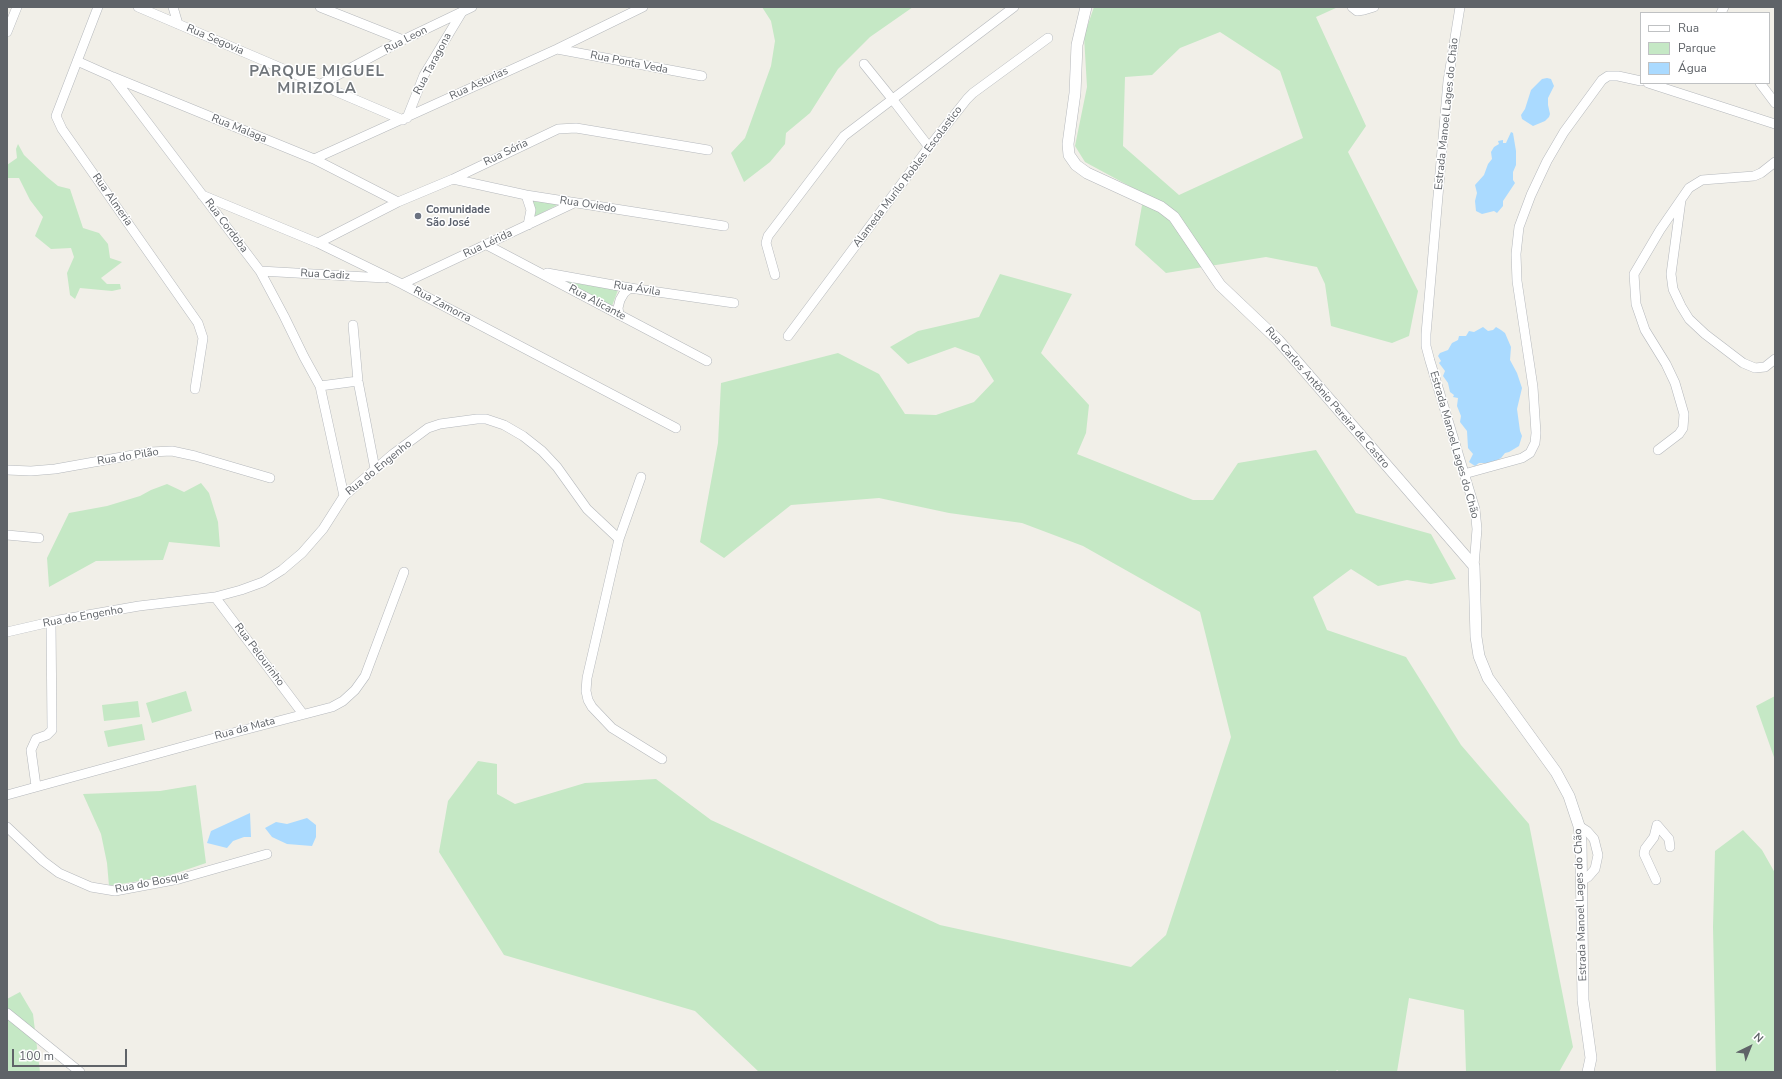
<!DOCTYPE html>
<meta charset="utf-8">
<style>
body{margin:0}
#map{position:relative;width:1782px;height:1079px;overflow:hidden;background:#f1efe8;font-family:"Nunito Sans",sans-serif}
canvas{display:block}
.frame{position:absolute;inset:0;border:8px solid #5f6368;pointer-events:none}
.legend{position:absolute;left:1640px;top:12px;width:130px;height:72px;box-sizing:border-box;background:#fff;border:1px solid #bfc1c3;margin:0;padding:5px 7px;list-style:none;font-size:12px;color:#5f6368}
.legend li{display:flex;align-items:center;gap:8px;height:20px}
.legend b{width:20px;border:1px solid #bfc1c3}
.north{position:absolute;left:1730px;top:1027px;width:40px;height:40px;-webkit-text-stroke:3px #fff;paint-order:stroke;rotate:43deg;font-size:11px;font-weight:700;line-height:16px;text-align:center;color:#5f6368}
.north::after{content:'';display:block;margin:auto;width:14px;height:18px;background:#5f6368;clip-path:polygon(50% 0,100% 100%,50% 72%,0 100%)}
.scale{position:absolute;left:12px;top:1049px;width:115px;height:18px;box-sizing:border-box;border:2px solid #5f6368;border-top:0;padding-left:5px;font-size:12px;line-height:14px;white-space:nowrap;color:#5f6368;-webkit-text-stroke:3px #fff;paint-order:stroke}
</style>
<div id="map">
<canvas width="1782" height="1079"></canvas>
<div class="frame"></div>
<ul class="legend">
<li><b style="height:5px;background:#fff"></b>Rua</li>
<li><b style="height:11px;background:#c5e8c5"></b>Parque</li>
<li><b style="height:11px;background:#aadaff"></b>Água</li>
</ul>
<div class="north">N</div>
<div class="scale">100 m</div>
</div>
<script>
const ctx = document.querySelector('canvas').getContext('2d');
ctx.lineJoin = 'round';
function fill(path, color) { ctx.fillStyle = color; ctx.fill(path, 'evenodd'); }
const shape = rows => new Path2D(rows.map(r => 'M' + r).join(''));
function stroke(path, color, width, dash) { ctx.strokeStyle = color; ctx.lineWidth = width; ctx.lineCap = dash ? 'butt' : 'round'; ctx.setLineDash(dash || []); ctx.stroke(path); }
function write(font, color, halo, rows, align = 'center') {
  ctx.font = font + ' "Nunito Sans",sans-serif'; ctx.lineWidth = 3; ctx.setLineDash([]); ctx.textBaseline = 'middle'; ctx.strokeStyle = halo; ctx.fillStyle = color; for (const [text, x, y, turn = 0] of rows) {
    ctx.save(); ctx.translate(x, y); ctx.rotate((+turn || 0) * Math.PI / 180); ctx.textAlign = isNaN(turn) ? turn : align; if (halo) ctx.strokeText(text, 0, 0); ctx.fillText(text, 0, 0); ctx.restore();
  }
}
const green = shape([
 [762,7,913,7,870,37,838,69,810,113,786,133,785,144,770,162,744,182,731,153,745,138,771,66,775,41,771,21],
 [1094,7,1338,7,1316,17,1366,126,1348,152,1418,291,1409,336,1392,343,1331,326,1325,284,1317,267,1266,257,1166,273,1135,245,1144,194,1085,162,1075,146,1087,87,1084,36],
 [1220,32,1280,71,1303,138,1179,195,1123,146,1125,77,1152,75,1180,48],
 [18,144,24,155,47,177,58,186,70,189,83,228,99,233,108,244,110,258,122,262,101,278,107,284,120,284,121,289,112,291,80,288,75,299,70,295,67,273,74,257,71,248,51,249,35,236,43,217,30,200,19,178,7,178,7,165,17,158,16,149],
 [533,201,561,203,534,217],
 [1000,274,1072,294,1041,353,1089,405,1086,433,1077,454,1193,500,1213,500,1238,463,1316,450,1356,513,1431,534,1456,579,1431,584,1407,580,1378,586,1351,569,1313,597,1327,630,1406,657,1461,745,1529,824,1573,1047,1559,1072,1466,1072,1464,1010,1409,998,1397,1072,1340,1072,1337,1070,1335,1072,759,1072,695,1011,504,955,439,852,448,801,478,761,497,764,497,794,515,804,585,783,656,779,711,820,940,925,1131,967,1166,935,1231,737,1200,612,1083,546,1022,523,949,513,879,498,791,505,724,558,700,542,718,443,721,383,838,353,879,374,905,414,936,415,974,402,994,381,979,356,955,347,908,364,890,347,918,331,979,317],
 [563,281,618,290,612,306],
 [201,483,209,493,218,522,220,547,169,542,163,560,96,561,49,587,47,558,69,513,107,506,140,496,151,490,167,484,184,492],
 [186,691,192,711,152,723,146,703],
 [1775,696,1775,760,1756,706],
 [138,701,140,717,104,721,102,705],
 [142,724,145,740,108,747,104,731],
 [196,785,206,863,168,876,109,886,107,863,101,834,83,794,160,791],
 [1743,830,1762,850,1775,873,1775,1072,1716,1072,1713,927,1715,851],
 [20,992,33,1014,40,1072,7,1072,7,999]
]);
const water = shape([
 [1547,78,1551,79,1554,86,1548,98,1548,105,1550,114,1549,117,1545,121,1533,126,1522,119,1521,115,1525,109,1531,90,1542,79],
 [1511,132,1513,133,1516,151,1516,165,1513,172,1513,180,1515,183,1503,201,1503,206,1497,213,1494,211,1482,214,1476,211,1475,201,1477,193,1475,185,1484,175,1488,164,1492,159,1491,152,1494,147,1499,144,1498,141,1503,140,1503,143,1506,143],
 [1483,327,1488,331,1493,330,1496,327,1501,330,1505,333,1511,347,1510,360,1517,373,1522,388,1517,409,1520,431,1522,436,1519,446,1509,452,1505,453,1501,458,1491,463,1479,463,1475,466,1469,462,1473,454,1468,448,1467,431,1460,422,1461,416,1457,406,1458,398,1453,397,1454,395,1450,392,1448,383,1443,376,1445,371,1439,363,1441,361,1438,356,1440,353,1448,350,1452,343,1458,340,1459,336,1466,336,1469,331,1474,332],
 [250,813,251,837,244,837,233,841,227,848,207,843,211,831],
 [307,818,316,825,316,837,312,846,287,844,272,837,265,828,276,822,287,824]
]);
const minor = shape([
 [98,7,56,116,62,129,198,323,203,338,195,389],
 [138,7,403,120],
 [173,7,178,24],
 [320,7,403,40],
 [1352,7,1357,11,1364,10,1374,7],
 [1460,7,1448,81,1426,334,1426,346,1430,361,1475,509,1477,529,1474,566],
 [1721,13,1724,7],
 [7,32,17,7],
 [557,49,702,76],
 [77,61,113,77,314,159,398,202],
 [864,64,893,100,929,147],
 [113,77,260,271,284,316,304,357,320,386,344,496],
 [1648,83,1775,124],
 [1760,83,1775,103],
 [319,85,403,40,472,7],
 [407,118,424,75,462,12],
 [314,159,557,49,643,7],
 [453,179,526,195,724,226],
 [202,195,318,243,402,284,676,428],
 [526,195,531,210,528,225],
 [1681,200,1671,274,1673,289,1681,306,1689,319,1705,334,1743,363,1755,368,1765,367,1775,359],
 [318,243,398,202,453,179,558,129,576,128,708,150],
 [487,245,707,361],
 [260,271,385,278],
 [547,273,630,288,734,303],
 [775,275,766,243,768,236,844,136,1014,7],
 [402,284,574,203],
 [619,315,618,308,620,300,624,293,630,288],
 [353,325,358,381,375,469],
 [788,336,929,147,967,99,973,93,1048,38],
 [320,386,358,381],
 [1658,450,1679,434,1683,428,1684,414,1675,383,1666,364,1645,330,1636,304,1634,274,1660,230,1689,188,1702,180,1754,176,1761,173,1775,162],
 [7,470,31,471,55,469,150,452,172,451,195,456,270,478],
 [1464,474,1522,458,1530,453,1535,443,1536,433,1533,387,1517,281,1516,254,1519,227,1531,195,1547,161,1564,132,1602,80,1608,76,1618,76,1641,81],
 [641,477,619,539,587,678,586,691,588,700,592,707,612,728,662,759],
 [7,535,39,538],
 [215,597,303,714],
 [7,632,59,620,139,606,215,597,241,590,263,582,282,570,302,553,323,529,344,496,393,454,428,428,440,424,477,419,486,419,504,425,523,436,542,451,557,467,587,509,619,539],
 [36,786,31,750,36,739,47,735,52,730,51,622],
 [7,795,240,731,332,707,343,701,355,690,365,676,404,572],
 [1657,825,1669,839,1670,847],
 [1579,826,1587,831,1594,839,1598,855,1595,869,1588,877,1581,881],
 [7,827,43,861,59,873,91,887,115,891,179,879,267,854],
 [1656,880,1644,854,1645,849,1654,837,1657,825],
 [7,1013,80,1072]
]);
const tertiary = shape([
 [1086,7,1077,45,1075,93,1068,144,1069,155,1076,165,1087,173,1161,207,1174,217,1220,285,1278,340,1474,566,1476,637,1479,656,1488,678,1556,772,1569,796,1579,826,1581,842,1583,1000,1591,1058,1588,1072]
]);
const markers = [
 [418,216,4,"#6b7280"]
];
const streetNames = [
 ["Rua Segovia",215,40,23],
 ["Rua Leon",406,40,-27],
 ["Rua Ponta Veda",629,63,11],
 ["Rua Taragona",433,64,-62],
 ["Rua Asturias",479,84,-25],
 ["Estrada Manoel Lages do Chão",1447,114,-84],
 ["Rua Malaga",239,129,22],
 ["Rua Sória",506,153,-26],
 ["Alameda Murilo Robles Escolastico",908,177,-53],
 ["Rua Almeria",112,200,55],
 ["Rua Oviedo",588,205,9],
 ["Rua Cordoba",226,226,53],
 ["Rua Lérida",488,244,-25],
 ["Rua Cadiz",325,275,3],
 ["Rua Ávila",637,289,9],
 ["Rua Alicante",597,303,28],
 ["Rua Zamorra",442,305,28],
 ["Rua Carlos Antônio Pereira de Castro",1327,398,49],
 ["Estrada Manoel Lages do Chão",1454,445,74],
 ["Rua do Pilão",128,457,-9],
 ["Rua do Engenho",379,468,-39],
 ["Rua do Engenho",83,617,-10],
 ["Rua Pelourinho",259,655,53],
 ["Rua da Mata",245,729,-15],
 ["Rua do Bosque",152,883,-11],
 ["Estrada Manoel Lages do Chão",1581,905,-92]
];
const worshipNames = [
 ["Comunidade",426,210],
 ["São José",426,223]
];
const districtNames = [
 ["PARQUE MIGUEL",317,72],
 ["MIRIZOLA",317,89]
];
fill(green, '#c5e8c5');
fill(water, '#aadaff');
stroke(minor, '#b5b8bc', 10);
stroke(tertiary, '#b5b8bc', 12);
stroke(minor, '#fff', 9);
stroke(tertiary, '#fff', 11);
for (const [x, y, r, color] of markers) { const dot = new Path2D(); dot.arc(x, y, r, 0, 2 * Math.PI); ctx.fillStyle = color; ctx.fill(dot); stroke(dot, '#fff', 1.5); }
write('11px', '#5f6368', '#fff', streetNames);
write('bold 11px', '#5b616d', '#fff', worshipNames, 'left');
ctx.letterSpacing = '1px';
write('bold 15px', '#70757a', '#fff', districtNames);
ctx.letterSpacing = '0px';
</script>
